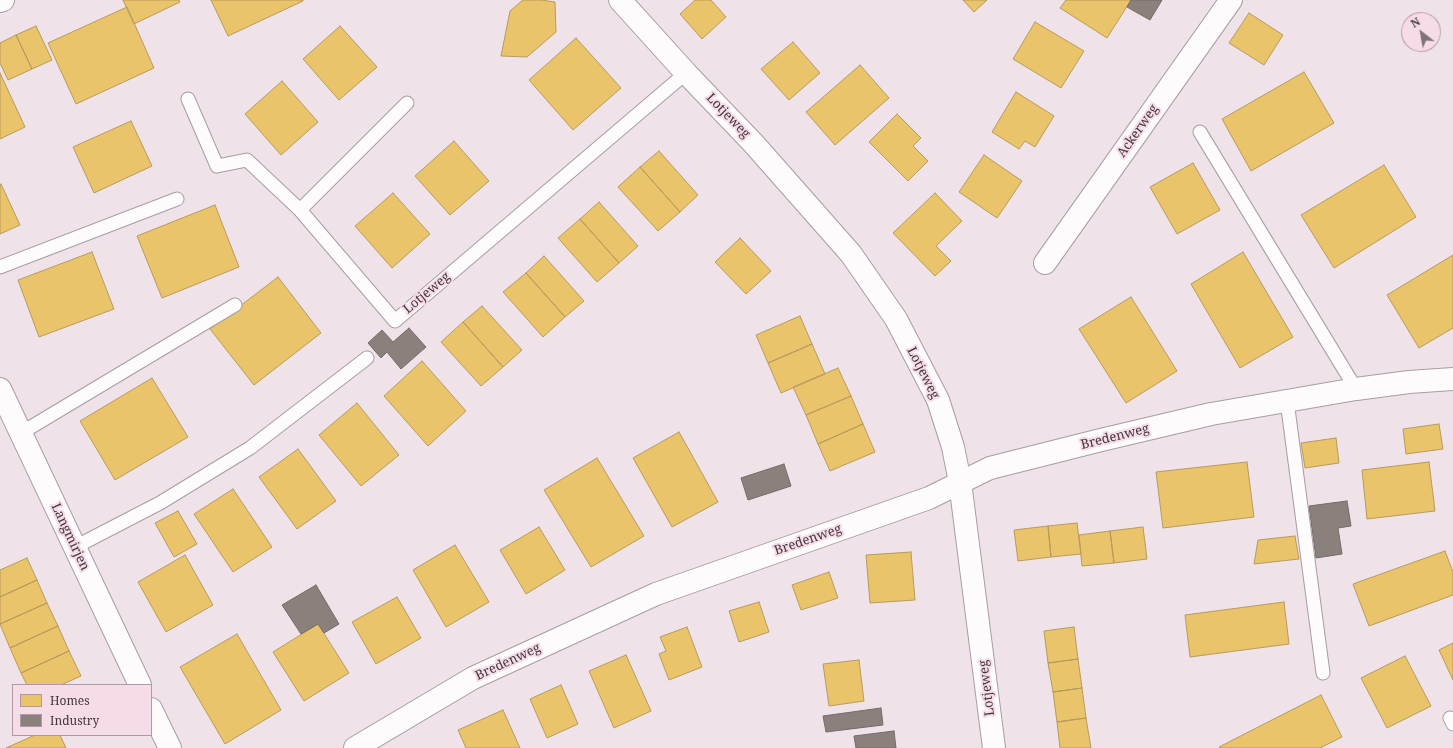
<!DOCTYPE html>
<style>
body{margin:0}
#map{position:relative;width:1453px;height:748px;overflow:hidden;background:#f0e2e9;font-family:"Noto Serif",serif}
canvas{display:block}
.legend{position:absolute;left:12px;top:684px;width:140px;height:52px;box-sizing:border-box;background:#f6dce8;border:1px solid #ae9aa3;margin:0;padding:5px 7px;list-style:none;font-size:12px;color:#41373c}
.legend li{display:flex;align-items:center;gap:8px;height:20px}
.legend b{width:20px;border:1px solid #ae9aa3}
.north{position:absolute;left:1401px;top:12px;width:40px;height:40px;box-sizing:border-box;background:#f6dce8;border:1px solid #ae9aa3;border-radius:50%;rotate:329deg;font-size:11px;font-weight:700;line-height:16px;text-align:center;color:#41373c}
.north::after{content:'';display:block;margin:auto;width:14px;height:18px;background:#7e7379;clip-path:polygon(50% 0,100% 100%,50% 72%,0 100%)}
</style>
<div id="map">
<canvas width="1453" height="748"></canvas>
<ul class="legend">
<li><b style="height:11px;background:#e9c46a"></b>Homes</li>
<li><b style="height:11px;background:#8a817c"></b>Industry</li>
</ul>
<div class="north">N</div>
</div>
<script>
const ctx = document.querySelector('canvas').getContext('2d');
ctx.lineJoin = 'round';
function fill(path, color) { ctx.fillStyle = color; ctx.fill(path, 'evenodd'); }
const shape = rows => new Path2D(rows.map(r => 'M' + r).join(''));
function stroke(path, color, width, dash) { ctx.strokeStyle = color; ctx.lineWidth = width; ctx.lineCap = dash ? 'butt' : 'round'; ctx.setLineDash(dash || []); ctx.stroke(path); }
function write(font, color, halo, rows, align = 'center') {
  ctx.font = font + ' "Noto Serif",serif'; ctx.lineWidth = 4; ctx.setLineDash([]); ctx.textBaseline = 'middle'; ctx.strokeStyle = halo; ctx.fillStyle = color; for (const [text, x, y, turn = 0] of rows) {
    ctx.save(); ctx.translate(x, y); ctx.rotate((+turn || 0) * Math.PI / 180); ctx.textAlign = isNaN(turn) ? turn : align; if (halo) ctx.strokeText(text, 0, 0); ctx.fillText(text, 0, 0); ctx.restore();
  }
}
const homes = shape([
 [123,0,179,0,180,2,134,24,123,0],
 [211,0,303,0,303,1,228,36,211,0],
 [523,0,541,0,555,2,556,32,527,57,501,56,510,11,523,0],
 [695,0,711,0,726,17,702,39,680,14,695,0],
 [963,0,987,0,974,12,963,0],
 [1066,0,1131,0,1107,38,1060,8,1066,0],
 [127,7,154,68,76,104,48,43,127,7],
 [1249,13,1283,35,1264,65,1229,43,1249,13],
 [1035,22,1084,51,1061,88,1013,59,1035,22],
 [36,26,52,60,32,69,16,35,36,26],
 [340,26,377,67,339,100,303,59,340,26],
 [16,35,32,69,8,80,0,63,0,43,16,35],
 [576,38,621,88,573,130,529,80,576,38],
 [793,42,820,73,789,100,761,69,793,42],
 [860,65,889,98,835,145,806,112,860,65],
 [1304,72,1334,123,1251,171,1222,119,1304,72],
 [0,73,25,127,0,139,0,73],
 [282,81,318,122,281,155,245,114,282,81],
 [1016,92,1054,116,1035,147,1025,141,1019,149,992,132,1016,92],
 [897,114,921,138,913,146,928,161,908,181,869,142,897,114],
 [131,121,152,166,94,193,73,147,131,121],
 [454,141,489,181,450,215,415,176,454,141],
 [659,151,698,195,680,212,640,167,659,151],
 [984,155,1022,181,997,218,959,192,984,155],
 [1193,163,1220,210,1177,234,1150,187,1193,163],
 [1384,165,1416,217,1334,268,1301,215,1384,165],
 [640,167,680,212,658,231,618,187,640,167],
 [1,184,20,225,0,234,0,185,1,184],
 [393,193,430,234,392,268,355,226,393,193],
 [935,193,962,221,936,246,951,261,935,276,893,233,935,193],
 [599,202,638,246,619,263,580,219,599,202],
 [215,205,239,267,162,298,137,236,215,205],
 [580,219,619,263,597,282,558,238,580,219],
 [740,238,771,271,746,294,715,262,740,238],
 [92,252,114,309,39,337,18,280,92,252],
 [1243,252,1293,337,1240,368,1191,284,1243,252],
 [1453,255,1453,328,1419,348,1387,295,1453,255],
 [544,256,584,301,565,317,526,273,544,256],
 [526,273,565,317,543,337,503,292,526,273],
 [278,277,321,333,254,385,210,329,278,277],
 [1131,297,1177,371,1126,403,1079,329,1131,297],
 [482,306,522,350,503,367,463,322,482,306],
 [800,316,812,344,768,363,756,335,800,316],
 [463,322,503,367,481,386,441,342,463,322],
 [812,344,825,374,781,393,768,363,812,344],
 [422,361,466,411,428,446,384,396,422,361],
 [838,368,851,396,806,415,793,387,838,368],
 [152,378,188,437,115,480,80,421,152,378],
 [851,396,863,424,818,444,806,415,851,396],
 [357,403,399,455,361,486,319,435,357,403],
 [863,424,875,452,830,471,818,444,863,424],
 [1439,424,1443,449,1406,454,1403,429,1439,424],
 [679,432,718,502,672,527,633,458,679,432],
 [1336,438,1339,463,1305,468,1301,443,1336,438],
 [298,449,336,501,297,529,259,477,298,449],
 [597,458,644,536,591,567,544,490,597,458],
 [1247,462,1254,517,1163,528,1156,472,1247,462],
 [1429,462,1435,511,1367,519,1362,470,1429,462],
 [233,489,272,547,233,572,194,514,233,489],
 [178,511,197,544,174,557,155,523,178,511],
 [1077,523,1081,554,1051,557,1048,526,1077,523],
 [1048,526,1051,557,1018,561,1014,530,1048,526],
 [539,527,565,570,526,594,500,550,539,527],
 [1143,527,1147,559,1114,563,1110,531,1143,527],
 [1110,531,1114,563,1082,566,1079,535,1110,531],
 [1295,536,1299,559,1254,564,1258,540,1295,536],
 [455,545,489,602,446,627,413,570,455,545],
 [1445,551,1453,572,1453,595,1369,626,1353,584,1445,551],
 [911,552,915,600,870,603,866,555,911,552],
 [185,555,213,605,166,632,138,582,185,555],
 [27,558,37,580,0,597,0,570,27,558],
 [829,572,838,598,801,610,792,585,829,572],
 [37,580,47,603,0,624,0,597,37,580],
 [397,597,421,638,376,664,352,622,397,597],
 [759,602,769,632,739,642,729,611,759,602],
 [1284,602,1289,644,1190,657,1185,615,1284,602],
 [47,603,58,626,10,648,0,624,47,603],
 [318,624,349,673,304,701,273,652,318,624],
 [58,626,69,651,21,673,10,648,58,626],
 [687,627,702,667,669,680,659,654,666,651,660,637,687,627],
 [1074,627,1078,659,1048,663,1044,631,1074,627],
 [237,634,281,710,225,744,180,667,237,634],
 [1453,643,1453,680,1439,650,1453,643],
 [69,651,81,676,61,685,27,685,21,673,69,651],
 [626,655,651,711,614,728,589,671,626,655],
 [1405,656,1431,706,1387,728,1361,678,1405,656],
 [1078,659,1082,688,1053,692,1048,663,1078,659],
 [859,660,864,701,829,706,823,664,859,660],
 [561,685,578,724,547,738,530,699,561,685],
 [1082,688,1086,718,1057,722,1053,692,1082,688],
 [1321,695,1342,737,1320,748,1220,748,1219,747,1321,695],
 [503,710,520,748,466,748,458,730,503,710],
 [1086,718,1091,748,1060,748,1057,722,1086,718],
 [35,735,60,735,66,748,6,748,35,735]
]);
const industry = shape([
 [1131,0,1162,0,1150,20,1127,7,1131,0],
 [409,328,426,347,401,369,387,352,381,358,368,343,382,330,393,342,409,328],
 [784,464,791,486,748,500,741,478,784,464],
 [1347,501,1351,526,1338,528,1342,554,1316,558,1309,506,1347,501],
 [316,585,339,624,324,633,318,624,301,634,282,605,316,585],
 [881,708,883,725,826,732,823,716,881,708],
 [894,731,896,748,856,748,854,736,894,731]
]);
const lane = shape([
 [188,99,217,166,247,160,300,210,395,321,686,73],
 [1200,132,1356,389],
 [300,210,407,103],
 [0,267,177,199],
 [1287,401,1323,673],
 [21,433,235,305],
 [75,547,160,503,250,448,367,358],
 [1450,718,1453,724]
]);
const street = shape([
 [0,1,3,0],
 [1045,263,1231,0],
 [0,389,140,685],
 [151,709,170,748],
 [355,748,473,678,656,594,929,498,990,468,1101,440,1211,414,1356,389,1409,382,1453,379]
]);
const secondary = shape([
 [620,0,686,73,754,144,851,254,896,319,938,400,953,447,960,482,994,748]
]);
const streetNames = [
 ["Lotjeweg",728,116,46],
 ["Ackerweg",1138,131,-55],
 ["Lotjeweg",427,293,-40],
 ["Lotjeweg",923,373,63],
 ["Bredenweg",1115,437,-14],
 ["Langmirjen",70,537,65],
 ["Bredenweg",808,540,-19],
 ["Bredenweg",508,662,-25],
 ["Lotjeweg",987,688,-97]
];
fill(homes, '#e9c46a');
stroke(homes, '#b79a5c', 1);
fill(industry, '#8a817c');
stroke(industry, '#746b69', 1);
stroke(lane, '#a79da2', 15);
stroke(street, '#a79da2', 24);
stroke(secondary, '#a79da2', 24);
stroke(lane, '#fdfbfc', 13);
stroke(street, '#fdfbfc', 22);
stroke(secondary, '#fdfbfc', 22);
write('13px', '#41373c', '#f6dce8', streetNames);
</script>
